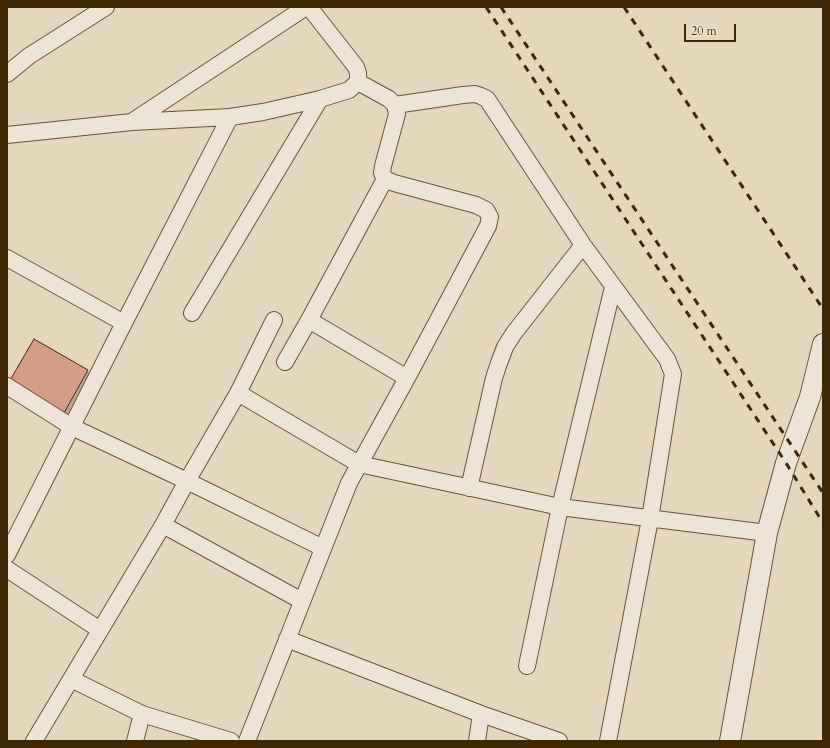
<!DOCTYPE html>
<style>
body{margin:0}
#map{position:relative;width:830px;height:748px;overflow:hidden;background:#e5d6be;font-family:Cardo,serif}
canvas{display:block}
.frame{position:absolute;inset:0;border:8px solid #3f2706;pointer-events:none}
.scale{position:absolute;left:684px;top:24px;width:52px;height:18px;box-sizing:border-box;border:2px solid #3f2706;border-top:0;padding-left:5px;font-size:12px;line-height:14px;white-space:nowrap;color:#3f2706;-webkit-text-stroke:3px #eee4d5;paint-order:stroke}
</style>
<div id="map">
<canvas width="830" height="748"></canvas>
<div class="frame"></div>
<div class="scale">20 m</div>
</div>
<script>
const ctx = document.querySelector('canvas').getContext('2d');
ctx.lineJoin = 'round';
function fill(path, color) { ctx.fillStyle = color; ctx.fill(path, 'evenodd'); }
const shape = rows => new Path2D(rows.map(r => 'M' + r).join(''));
function stroke(path, color, width, dash) { ctx.strokeStyle = color; ctx.lineWidth = width; ctx.lineCap = dash ? 'butt' : 'round'; ctx.setLineDash(dash || []); ctx.stroke(path); }
const shadow = shape([
 [34,341,98,377,74,418,10,382]
]);
const building = shape([
 [34,339,88,370,64,413,9,382,34,339]
]);
const minor = shape([
 [7,74,29,56,106,7],
 [395,105,463,95,475,94,481,96,487,99,583,245,667,359,673,374,650,519,608,741],
 [133,121,306,7],
 [7,135,132,122,230,117,263,112,320,99,349,90,358,82,358,73,356,67,309,7],
 [7,258,124,323],
 [192,313,320,99],
 [309,320,407,378],
 [285,362,309,320,385,179],
 [7,386,72,427,187,481,323,548],
 [238,393,359,464,560,507,767,533],
 [469,488,494,378,499,363,505,347,514,333,583,245],
 [163,525,302,601],
 [7,555,124,323,230,117],
 [7,569,100,630],
 [287,639,481,714,559,741],
 [527,666,560,507,613,287],
 [71,679,142,714,231,741],
 [34,741,163,525,187,481,238,393,274,320],
 [135,741,142,714],
 [247,741,349,483,407,378,488,226,490,217,486,210,476,205,394,183,385,179,382,173,383,166,397,114,395,105,389,99,358,82],
 [477,741,481,714]
]);
const tertiary = shape([
 [730,741,767,533,786,463,810,397,823,344]
]);
const rail = shape([
 [486,7,786,463,823,523],
 [501,7,823,493],
 [624,7,823,309]
]);
fill(shadow, '#0003');
fill(building, '#d39e86');
stroke(building, '#3f2706', 1);
stroke(minor, '#685334', 18);
stroke(tertiary, '#685334', 22);
stroke(minor, '#eee4d5', 16);
stroke(tertiary, '#eee4d5', 20);
stroke(rail, '#3f2706', 3, [7, 7]);
</script>
